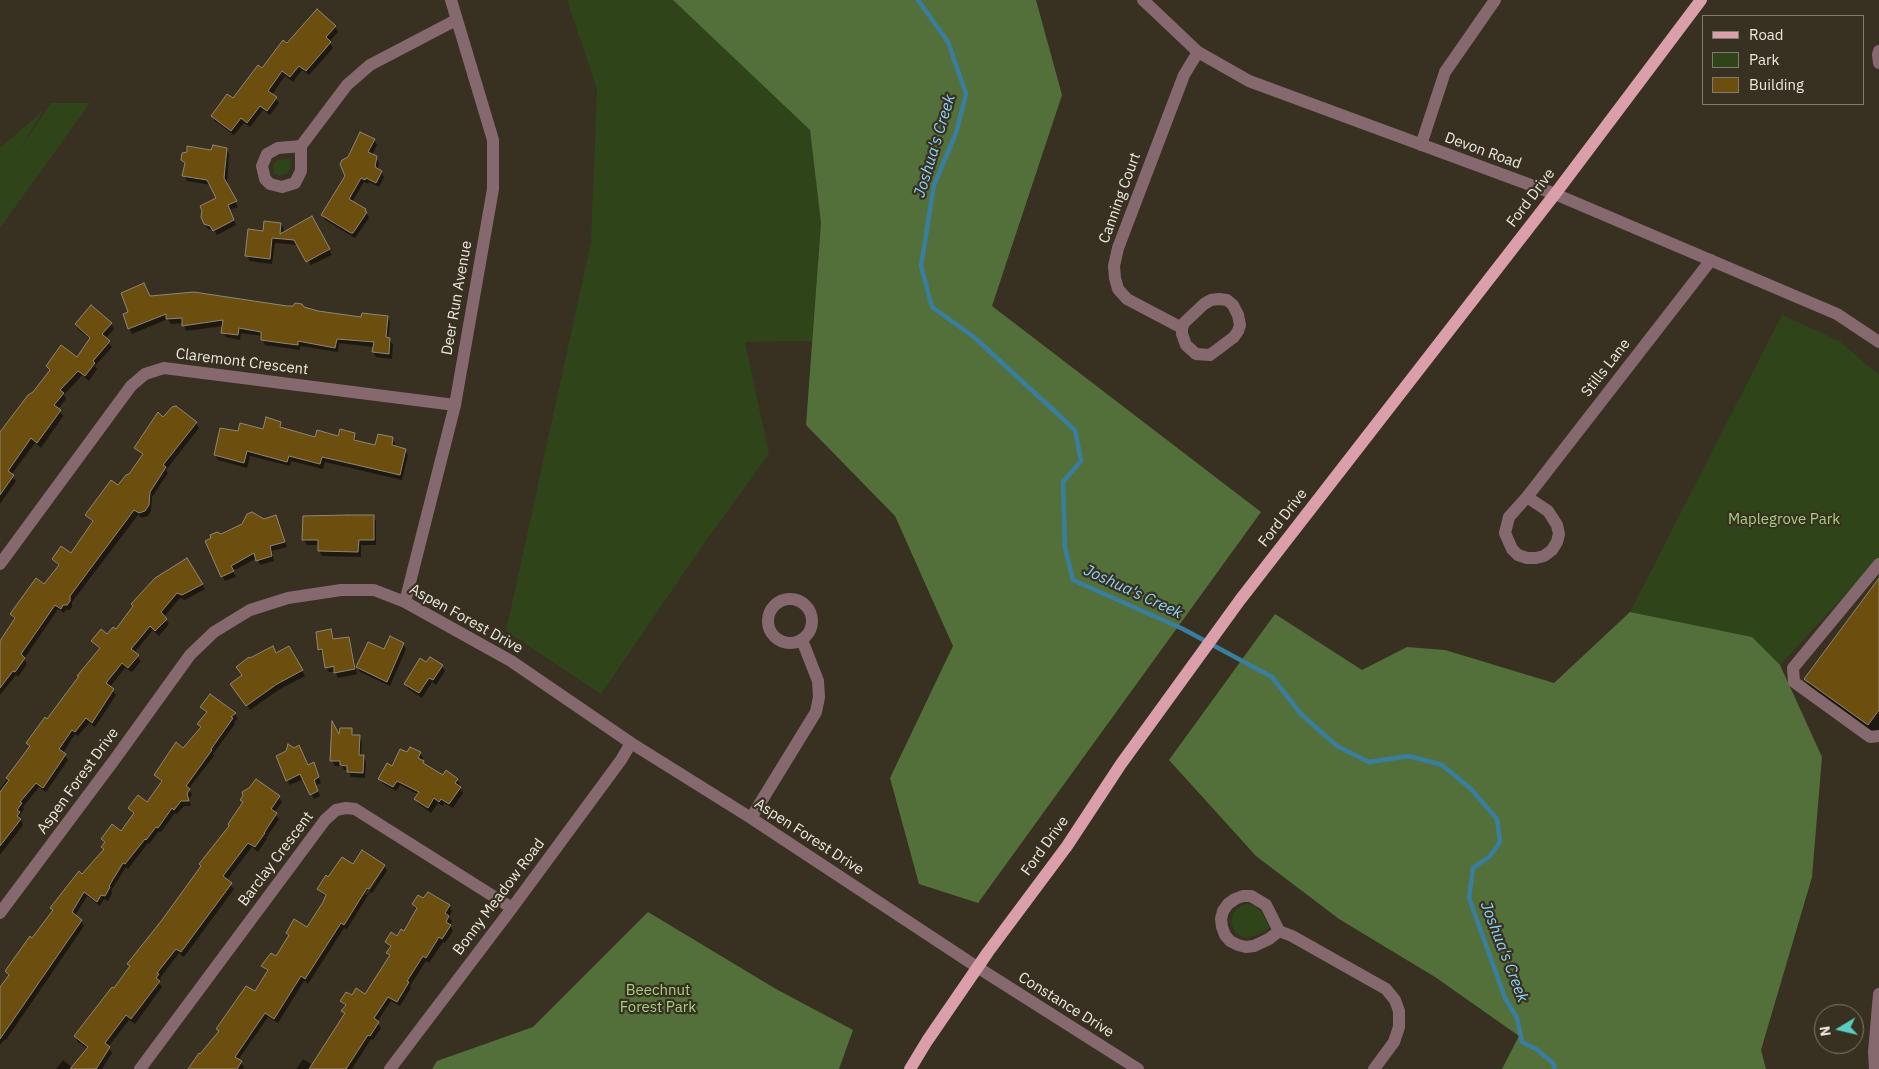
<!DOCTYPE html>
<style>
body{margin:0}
#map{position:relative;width:1879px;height:1069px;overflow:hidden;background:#383021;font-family:"IBM Plex Sans",sans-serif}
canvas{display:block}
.legend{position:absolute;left:1702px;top:15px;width:162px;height:90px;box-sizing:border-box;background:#383021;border:1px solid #817a6d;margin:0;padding:6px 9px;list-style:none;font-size:15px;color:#eee9e0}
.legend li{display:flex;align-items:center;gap:10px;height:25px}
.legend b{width:25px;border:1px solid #817a6d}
.north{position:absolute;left:1814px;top:1004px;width:50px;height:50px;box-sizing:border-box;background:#383021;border:1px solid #817a6d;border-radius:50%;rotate:261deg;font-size:14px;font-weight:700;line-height:20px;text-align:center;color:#eee9e0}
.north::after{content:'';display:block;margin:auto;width:18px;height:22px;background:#57cec1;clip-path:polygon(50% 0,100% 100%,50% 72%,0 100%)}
</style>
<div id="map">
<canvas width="1879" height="1069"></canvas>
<ul class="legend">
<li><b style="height:6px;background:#db9fac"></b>Road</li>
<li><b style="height:14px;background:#2f4519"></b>Park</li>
<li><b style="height:14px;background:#6c4f0f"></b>Building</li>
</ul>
<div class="north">N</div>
</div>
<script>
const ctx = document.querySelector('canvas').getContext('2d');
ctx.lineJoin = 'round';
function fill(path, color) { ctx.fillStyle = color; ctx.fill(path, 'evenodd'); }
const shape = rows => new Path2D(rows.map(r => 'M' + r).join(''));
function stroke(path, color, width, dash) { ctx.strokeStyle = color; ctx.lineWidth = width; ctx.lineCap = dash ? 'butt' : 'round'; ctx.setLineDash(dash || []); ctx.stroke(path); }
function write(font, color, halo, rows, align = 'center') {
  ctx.font = font + ' "IBM Plex Sans",sans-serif'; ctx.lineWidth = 4.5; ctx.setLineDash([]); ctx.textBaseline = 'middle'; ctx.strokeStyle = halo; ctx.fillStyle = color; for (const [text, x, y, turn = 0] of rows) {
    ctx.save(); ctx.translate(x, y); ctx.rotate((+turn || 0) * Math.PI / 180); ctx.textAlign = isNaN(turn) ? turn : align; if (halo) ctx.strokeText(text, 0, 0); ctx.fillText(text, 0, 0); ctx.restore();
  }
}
const green = shape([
 [567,0,673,0,810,130,821,223,812,341,745,342,769,454,705,542,601,694,506,631,591,242,597,89],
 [51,103,90,103,0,228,0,148,44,110,15,156],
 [290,158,290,169,288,173,279,176,274,173,273,166,276,161],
 [1782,315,1839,341,1879,375,1879,558,1780,665,1752,637,1630,612],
 [1246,904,1252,905,1261,911,1269,927,1268,929,1257,935,1246,938,1236,933,1231,923,1233,913,1241,906]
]);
const forest = shape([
 [673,0,1036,0,1062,95,992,306,1261,512,978,903,919,884,890,778,953,646,895,516,806,425,821,223,810,130],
 [1630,612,1752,637,1780,665,1822,757,1812,877,1761,1050,1766,1069,1502,1069,1519,1036,1435,977,1339,919,1256,856,1169,760,1275,614,1362,670,1407,647,1445,650,1554,683],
 [648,912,776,989,853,1030,839,1069,432,1069,437,1061,533,1027]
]);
const shadow = shape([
 [335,26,338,32,329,42,333,48,309,75,302,70,293,82,285,76,272,95,279,103,270,115,263,110,250,127,244,123,234,135,215,121,212,116,233,100,287,45],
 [374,140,377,145,372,155,376,157,379,163,378,170,381,172,384,177,379,187,369,182,368,184,364,182,352,202,365,210,369,218,355,238,325,220,322,215],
 [226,149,229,154,227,184,238,207,230,210,236,225,217,235,214,230,208,229,205,224,218,198,211,185,187,181,184,176,186,166,182,160],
 [311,218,332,255,311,265,299,245,275,243,272,264,250,261,247,256,264,232,281,224,284,229,283,233],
 [150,297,303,309,362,318,387,317,390,322,388,339,393,344,392,359,376,357,373,352,374,347,339,343,338,352,300,346,300,350,265,345,262,336,241,333,240,340,226,337,223,332,223,326,186,331,183,323,171,324,168,319,132,334,124,315],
 [111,324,114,329,105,339,112,347,95,366,97,369,89,381,82,375,64,395,66,399,58,409,63,416,41,448,35,443,11,475,16,481,0,504,0,434,50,372,47,367,77,359,91,340,79,330,76,325],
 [164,418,196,423,199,428,166,470,168,473,152,497,151,511,148,516,142,518,138,515,72,602,72,607,70,610,66,610,64,613,58,609,24,659,27,664,18,677,16,675,0,695,0,641,1,641,14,619,11,614,45,586,59,567,53,559,71,554,93,523,86,515,130,475,143,456,135,448],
 [280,423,283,430,316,439,339,437,354,434,357,442,376,447,392,438,395,444,395,447,405,450,408,455,402,480,325,462,323,469,291,461,290,466,250,456,247,468,218,460,215,455,239,432,263,430],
 [373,516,376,521,376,545,361,545,361,557,322,556,319,551,319,545,307,545,304,540],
 [276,517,287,547,272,551,274,561,260,565,257,558,233,571,236,577,225,581,222,576,221,535],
 [186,559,205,589,185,600,180,598,164,617,169,624,159,636,153,630,134,653,141,661,132,672,125,668,110,687,116,695,95,727,89,723,78,736,75,734,63,753,68,760,46,792,39,787,23,807,24,809,20,815,23,825,0,855,0,789,30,748,27,743,47,721,100,650,93,641,116,631],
 [1879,580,1879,729,1875,735,1812,691,1806,680],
 [331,630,334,640,348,638,351,644,357,674,338,678,335,672,329,672,327,669,340,667,324,654,322,654,319,649],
 [403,644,406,649,390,686,360,672,357,667,384,651],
 [289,648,305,676,280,689,250,710,235,689,243,676,276,654],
 [426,664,442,666,445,671,436,685,432,682,422,698,408,689,405,684],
 [211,696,235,714,238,719,234,722,235,724,213,754,214,756,182,797,184,799,190,791,192,795,189,799,191,806,184,806,177,814,175,813,161,832,159,831,149,844,148,843,128,869,126,867,111,891,112,893,108,901,104,899,100,906,87,896,75,916,81,921,84,926,6,1040,5,1039,0,1045,0,995,9,976,6,971,53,912,52,909,105,850,103,847,105,843,103,839,121,833,134,815,130,808,147,803,162,783,155,775,184,750,201,728,199,724,207,714,202,707],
 [351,730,354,736,359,737,362,742,361,756,366,761,365,778,351,777,348,770,344,770,342,766,335,766,332,760,340,738],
 [420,753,423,758,421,761,426,766,443,777,457,779,460,785,459,787,463,793,453,808,444,803,443,806,438,803,431,813,419,804,416,799,419,795,400,785,396,791,383,784,380,779,408,754],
 [308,766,316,769,321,783,316,785,320,796,314,799,303,779,290,785,287,780],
 [279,797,282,802,274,813,279,819,266,838,267,839,258,852,252,847,226,881,234,889,184,957,179,953,160,978,161,980,159,983,162,987,135,1024,129,1020,108,1047,112,1053,102,1069,56,1069,63,1060,73,1068,88,1049,78,1042,75,1036,114,990,130,968,128,965,163,921,231,827,244,803,242,800],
 [353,866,382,866,365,894,367,895,385,867,387,871,372,893,370,892,347,929,344,928,308,984,304,981,278,1023,268,1017,238,1060,244,1067,243,1069,192,1069,201,1056,255,993,268,973,263,966,276,958,289,936,288,933,307,928,326,897,322,894,319,889,329,878],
 [424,900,449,906,452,911,449,917,452,922,450,925,453,931,445,943,443,942,429,963,426,961,410,986,411,988,400,1006,391,1001,377,1022,381,1028,373,1040,371,1039,352,1069,296,1069,303,1059,313,1065,345,1015,343,1011,346,1007,341,1001,353,996,366,996,390,957,387,953,391,948,386,942,404,933,416,910,413,904]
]);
const stream = shape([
 [918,0,948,42,966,94,956,133,934,185,921,266,932,307,974,337,1075,430,1081,461,1063,482,1065,548,1073,580,1183,629,1272,677,1301,714,1337,746,1369,762,1409,756,1442,765,1470,788,1497,819,1500,842,1490,856,1473,868,1469,898,1505,998,1517,1018,1522,1042,1536,1049,1553,1063,1555,1069]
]);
const building = shape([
 [317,9,336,26,326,37,331,42,306,71,299,66,290,77,282,71,268,91,277,97,267,111,260,106,247,123,241,118,231,131,211,116,227,94,233,98,258,65,262,68,283,40,287,43,317,9],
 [360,132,375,139,368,152,377,156,375,167,382,171,376,183,366,178,365,180,361,178,349,199,366,209,365,211,367,212,353,233,351,233,321,215,345,176,340,164,342,160,348,157,360,132],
 [213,145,227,148,224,178,237,201,228,205,234,220,213,231,210,226,204,224,201,217,202,211,200,206,216,198,207,180,182,176,185,163,181,160,182,153,187,152,187,146,211,150,213,145],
 [312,216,330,249,306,262,294,240,272,238,270,259,245,256,248,229,263,231,264,221,281,223,280,234,312,216],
 [144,283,150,296,194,292,287,306,293,306,295,303,302,304,304,307,318,311,361,317,362,313,388,316,386,337,390,338,389,354,372,352,374,342,337,339,335,348,298,341,298,345,282,343,261,340,261,332,239,328,238,335,221,333,223,320,182,326,182,318,166,319,166,314,128,329,123,314,128,312,121,293,144,283],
 [91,305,112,323,102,334,110,341,93,361,95,363,85,376,78,371,60,390,64,393,54,405,61,410,37,443,31,438,8,471,14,475,0,495,0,432,28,395,33,392,50,370,46,366,61,345,77,357,90,338,75,324,91,305],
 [176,406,197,422,163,465,166,467,150,492,149,505,145,511,139,513,134,510,70,596,70,601,67,605,63,605,61,609,55,605,21,654,25,658,15,672,13,671,0,688,0,641,15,618,10,614,36,578,44,584,59,565,52,559,61,546,71,553,93,521,85,515,111,480,118,485,126,475,129,474,143,454,134,448,158,412,163,417,172,407,176,406],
 [266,417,281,422,280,427,315,437,317,430,338,436,340,429,355,433,354,440,375,445,378,434,393,437,392,445,406,449,400,475,322,457,320,464,289,456,287,462,247,451,244,463,214,455,220,428,238,431,240,423,263,429,266,417],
 [252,512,264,519,276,515,285,542,270,546,272,556,256,561,254,553,231,566,234,571,221,577,205,541,211,538,210,535,217,532,221,534,242,524,247,514,252,512],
 [347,515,374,515,374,540,359,540,358,552,318,551,318,540,302,540,303,516,347,515],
 [187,558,203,584,182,595,177,593,161,612,167,619,155,631,150,626,131,649,139,655,128,668,122,663,106,683,114,689,92,723,86,718,75,732,72,730,59,749,66,754,43,788,36,783,20,802,22,803,17,810,20,812,17,816,21,819,0,846,0,792,9,780,6,778,30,746,26,743,45,717,47,719,79,676,77,676,100,648,91,641,101,629,107,634,113,627,116,629,133,606,131,604,155,578,187,558],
 [1879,578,1879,710,1868,725,1804,679,1879,578],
 [331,629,333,639,349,637,355,669,334,673,334,666,325,668,322,649,318,650,316,632,331,629],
 [390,636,404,643,387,682,356,667,368,642,384,649,390,636],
 [273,646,276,653,289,646,303,670,277,684,246,706,230,684,242,675,236,667,249,657,250,658,273,646],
 [430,657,443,665,433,680,429,678,419,693,404,684,420,658,426,662,430,657],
 [210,694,236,713,231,717,233,718,211,749,212,750,186,786,190,789,187,793,189,801,181,801,174,810,172,808,158,828,156,827,146,840,145,839,125,864,123,863,109,886,110,887,105,896,101,895,97,902,84,892,72,912,82,920,0,1039,0,987,9,975,5,971,30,936,32,938,53,910,50,908,79,871,82,874,104,849,101,847,105,842,101,839,112,824,121,831,134,813,128,808,138,795,147,802,162,781,154,775,176,742,183,748,201,727,197,724,207,712,200,707,210,694],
 [332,721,339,734,340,728,352,728,352,735,360,735,359,755,364,755,363,773,347,772,347,766,340,765,340,761,330,761,332,721],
 [288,744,294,748,299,745,308,765,314,762,319,777,314,780,318,791,310,795,300,774,286,781,276,756,286,751,288,744],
 [410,747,421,752,418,758,424,761,423,763,443,775,446,770,458,779,455,783,461,787,449,804,441,799,439,802,434,798,428,808,414,799,419,792,397,781,393,787,378,779,387,763,392,766,400,749,407,752,410,747],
 [256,779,280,796,271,809,277,813,264,833,265,833,255,847,248,843,223,876,232,883,181,952,176,949,157,973,159,974,156,978,160,981,131,1019,126,1015,105,1043,110,1047,96,1069,70,1069,88,1047,74,1036,112,987,114,988,130,966,127,964,162,920,201,866,199,864,229,826,228,824,243,802,240,800,243,796,242,792,249,788,256,779],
 [362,850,385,865,369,889,367,888,344,925,341,923,305,979,301,976,274,1019,265,1013,235,1057,242,1061,237,1069,188,1069,199,1053,200,1054,219,1031,216,1029,246,986,255,991,268,970,261,966,271,953,276,956,289,935,286,933,294,919,307,927,323,902,326,895,317,889,326,875,328,877,342,857,353,864,362,850],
 [428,892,450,905,445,913,449,916,446,922,451,925,442,939,439,937,426,958,423,956,407,981,409,982,397,1002,388,997,374,1018,379,1022,370,1036,368,1035,346,1069,309,1069,345,1013,341,1011,346,1005,340,1001,346,992,352,995,356,988,365,994,390,955,386,953,391,946,385,942,391,932,397,936,401,929,404,931,417,908,412,904,418,895,423,898,428,892]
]);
const minor = shape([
 [1143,0,1198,52,1249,81,1555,194,1837,314,1879,342],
 [1879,51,1878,55,1879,63],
 [1421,145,1445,72,1495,0],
 [301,146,347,85,370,65,456,20],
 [301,146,301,171,295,183,282,187,270,184,265,179,262,166,267,154,278,148,301,146],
 [1219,299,1227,300,1233,305,1238,315,1240,325,1238,331,1234,337,1210,355,1196,354,1186,345,1182,334,1182,328,1184,323,1204,304,1211,300,1219,299],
 [1182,328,1127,299,1118,289,1115,278,1114,266,1118,248,1184,75,1198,52],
 [1527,497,1711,260],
 [1527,497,1548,511,1557,525,1559,534,1557,542,1552,550,1544,556,1536,558,1527,558,1518,555,1512,549,1505,533,1509,517,1527,497],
 [0,564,131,386,145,374,164,368,455,405],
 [1879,564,1793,668,1794,682,1870,737,1879,736],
 '768 621a22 22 0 1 1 44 0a22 22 0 1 1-44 0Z',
 [405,602,455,405,493,189,493,140,451,0],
 [751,818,816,712,819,697,818,681,802,640],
 [1243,896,1251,896,1266,905,1279,931,1269,939,1254,946,1246,947,1238,945,1230,941,1225,935,1222,927,1221,919,1223,911,1228,904,1235,899,1243,896],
 [0,913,115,759,190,655,214,632,250,610,288,598,341,590,374,590,405,602,511,661,631,743,751,818,977,967,1138,1069],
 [1279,931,1292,936,1386,989,1395,1000,1399,1011,1399,1027,1394,1042,1374,1069],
 [140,1069,325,820,336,810,346,808,355,809,512,908],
 [390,1069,512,908,621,760,631,743],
 [1875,1069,1874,1052,1879,994]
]);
const major = shape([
 [910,1069,927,1041,988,952,1067,846,1121,764,1240,600,1555,194,1701,0]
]);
const streetNames = [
 ["Devon Road",1483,151,20],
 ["Canning Court",1120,198,-70],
 ["Ford Drive",1531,198,-53],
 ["Deer Run Avenue",457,298,-80],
 ["Claremont Crescent",242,362,7],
 ["Stills Lane",1606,368,-52],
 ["Ford Drive",1283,518,-52],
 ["Aspen Forest Drive",466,619,29],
 ["Aspen Forest Drive",78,781,-54],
 ["Aspen Forest Drive",809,837,33],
 ["Ford Drive",1045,846,-54],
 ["Barclay Crescent",276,859,-53],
 ["Bonny Meadow Road",499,897,-53],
 ["Constance Drive",1066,1005,32]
];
const parkNames = [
 ["Maplegrove Park",1784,520],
 ["Beechnut",658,991],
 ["Forest Park",658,1008]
];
const waterNames = [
 ["Joshua's Creek",935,146,-73],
 ["Joshua's Creek",1133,592,25],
 ["Joshua's Creek",1504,952,69]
];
fill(green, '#2f4519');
fill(forest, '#54703a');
fill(shadow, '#0007');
stroke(stream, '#397e9f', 4.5);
fill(building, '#6c4f0f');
stroke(building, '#8f8675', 1);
stroke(minor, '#86696f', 12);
stroke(major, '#db9fac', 12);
write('15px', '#eee9e0', '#383021', streetNames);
write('15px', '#a6d181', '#383021', parkNames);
write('italic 16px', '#88d4fa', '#383021', waterNames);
</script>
